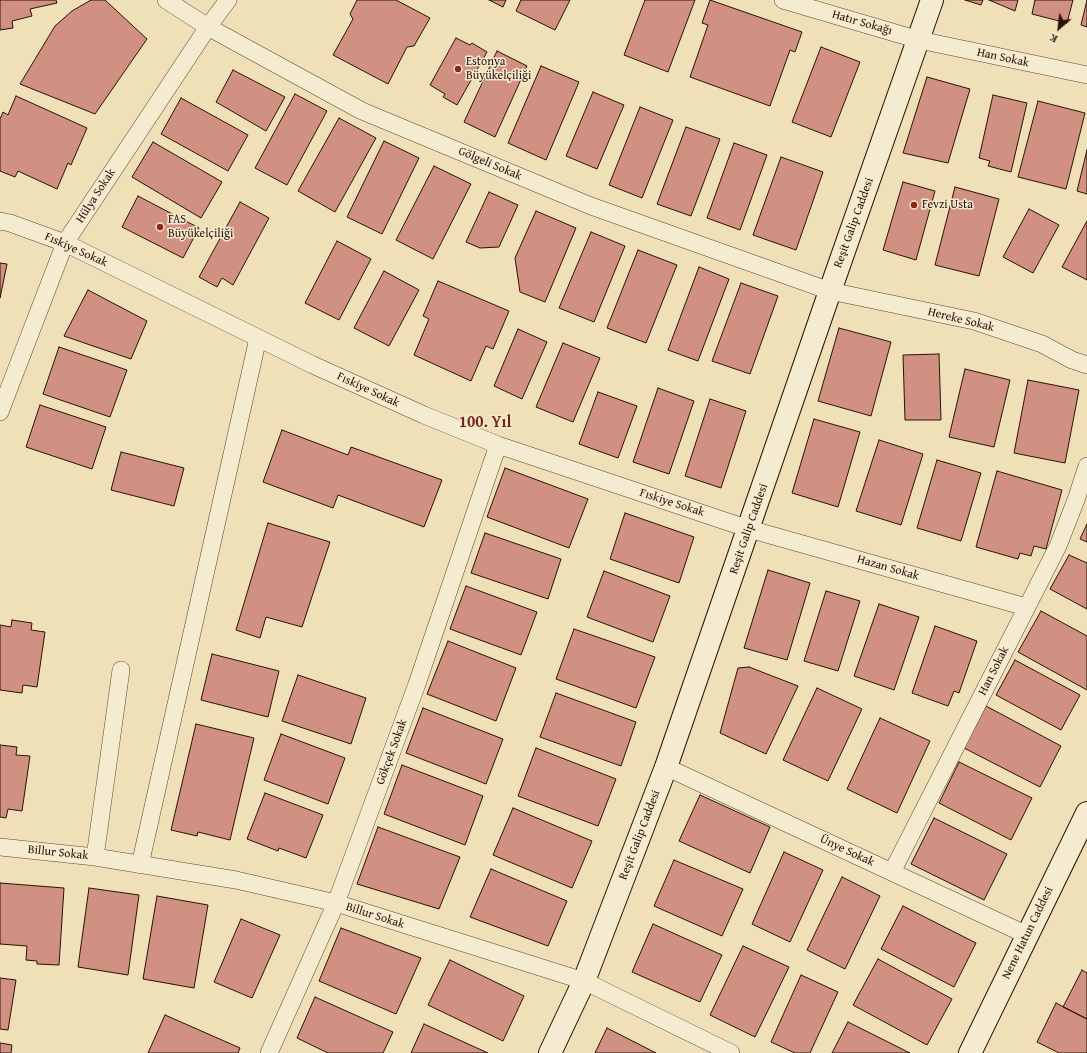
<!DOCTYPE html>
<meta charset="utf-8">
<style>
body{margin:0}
#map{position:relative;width:1087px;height:1053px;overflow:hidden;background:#efe0b8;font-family:"Gentium Book Plus",serif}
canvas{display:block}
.north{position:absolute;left:1039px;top:8px;width:40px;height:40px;-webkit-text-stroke:3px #f5ebd1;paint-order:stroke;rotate:208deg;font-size:11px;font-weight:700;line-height:16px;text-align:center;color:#2b1205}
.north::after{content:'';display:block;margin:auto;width:14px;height:18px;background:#2b1205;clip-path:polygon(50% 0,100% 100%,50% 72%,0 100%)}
</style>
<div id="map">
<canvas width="1087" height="1053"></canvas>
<div class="north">K</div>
</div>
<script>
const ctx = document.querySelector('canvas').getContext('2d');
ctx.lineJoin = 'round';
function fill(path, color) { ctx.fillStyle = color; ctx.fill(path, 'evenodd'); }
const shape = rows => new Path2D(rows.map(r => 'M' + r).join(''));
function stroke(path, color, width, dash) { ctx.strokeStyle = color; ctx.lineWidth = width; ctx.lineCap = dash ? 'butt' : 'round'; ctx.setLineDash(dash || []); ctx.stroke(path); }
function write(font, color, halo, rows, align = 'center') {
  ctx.font = font + ' "Gentium Book Plus",serif'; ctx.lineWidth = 3; ctx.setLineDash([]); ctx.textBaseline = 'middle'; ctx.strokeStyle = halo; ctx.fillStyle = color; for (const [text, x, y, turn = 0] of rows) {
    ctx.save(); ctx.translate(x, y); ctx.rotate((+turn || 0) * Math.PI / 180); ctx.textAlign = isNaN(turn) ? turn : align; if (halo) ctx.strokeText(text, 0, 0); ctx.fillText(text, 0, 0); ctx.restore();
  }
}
const building = shape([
 [0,0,56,0,57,3,30,9,32,16,12,21,13,28,0,30,0,0],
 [91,0,105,0,147,39,95,114,20,84,55,26,72,11,91,0],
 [357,0,396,0,430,18,414,46,407,47,388,84,333,55,353,19,350,14,357,0],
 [489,0,506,0,503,7,489,0],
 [521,0,570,0,555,30,516,11,521,0],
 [645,0,695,0,668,72,624,55,645,0],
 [710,0,802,32,795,52,790,50,770,106,690,77,708,25,702,23,710,0],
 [965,0,983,0,981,5,965,0],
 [989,0,1018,0,1015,11,989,0],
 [1035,0,1073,0,1067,23,1032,14,1035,0],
 [1087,0,1087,27,1081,25,1087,0],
 [456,38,470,45,472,43,487,52,457,105,443,97,445,94,430,85,456,38],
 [821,47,860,62,831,137,792,122,821,47],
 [497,51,527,66,495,137,464,122,497,51],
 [541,66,579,82,546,160,508,143,541,66],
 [233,70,285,97,266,131,216,102,233,70],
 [927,77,970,89,948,163,903,153,927,77],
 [593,92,624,105,597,169,566,156,593,92],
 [295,94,327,111,287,185,255,168,295,94],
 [993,95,1027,103,1011,172,988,166,990,161,979,158,993,95],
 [16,96,87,128,71,165,68,163,57,189,18,171,15,177,0,171,0,119,3,112,8,115,16,96],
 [181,98,248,135,228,171,161,134,181,98],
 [1038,101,1085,113,1066,189,1018,177,1038,101],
 [640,107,673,120,642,198,609,185,640,107],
 [339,118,376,138,335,212,298,191,339,118],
 [686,127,720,139,691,216,657,204,686,127],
 [384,141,419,158,382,234,347,217,384,141],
 [153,142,222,182,201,218,132,177,153,142],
 [734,143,767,155,740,230,707,218,734,143],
 [1087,150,1087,194,1077,191,1087,150],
 [781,157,823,172,796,250,753,235,781,157],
 [434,166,471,184,433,259,396,240,434,166],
 [903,182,935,191,916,260,883,250,903,182],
 [955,187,999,199,979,276,935,265,955,187],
 [489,192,518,205,499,247,480,248,466,242,489,192],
 [138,196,199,228,183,258,122,227,138,196],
 [240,202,269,218,233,285,222,278,217,287,199,277,240,202],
 [1029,209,1059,225,1033,273,1003,257,1029,209],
 [536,211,576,228,545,302,520,292,515,258,536,211],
 [1087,221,1087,280,1062,267,1087,221],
 [591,232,625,246,594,322,559,308,591,232],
 [337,241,371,259,339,320,305,303,337,241],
 [638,250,677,265,646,343,607,328,638,250],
 [0,263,7,264,0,298,0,263],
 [699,267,729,279,698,361,668,350,699,267],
 [384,271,419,290,389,346,354,328,384,271],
 [438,281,509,311,493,349,486,346,471,381,414,355,429,319,423,316,438,281],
 [741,283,778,296,750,374,712,361,741,283],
 [88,290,147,321,131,359,64,336,88,290],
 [839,328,891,342,871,416,818,401,839,328],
 [518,329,547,342,522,399,494,386,518,329],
 [563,343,600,358,573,422,536,407,563,343],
 [59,347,127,370,110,417,43,394,59,347],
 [939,354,941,420,905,420,903,355,939,354],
 [965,369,1010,380,994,447,949,437,965,369],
 [1028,380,1079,390,1065,463,1014,453,1028,380],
 [658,388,694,401,669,474,633,462,658,388],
 [598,392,637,406,618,458,579,444,598,392],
 [710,399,746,411,721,488,685,476,710,399],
 [40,405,106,427,92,469,26,447,40,405],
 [814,419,860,432,838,507,792,493,814,419],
 [282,430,348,455,351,447,442,480,424,527,338,495,333,508,263,482,282,430],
 [879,440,923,454,901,525,856,511,879,440],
 [121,452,184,468,174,506,111,490,121,452],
 [937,460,981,473,961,541,917,528,937,460],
 [505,468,588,499,569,548,487,517,505,468],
 [997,471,1062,490,1046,549,1034,546,1031,556,1020,553,1018,559,976,547,997,471],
 [625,513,694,537,679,583,610,559,625,513],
 [268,523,330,542,302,627,266,617,260,638,236,630,268,523],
 [1087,524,1087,542,1080,539,1087,524],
 [485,533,561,559,548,599,471,573,485,533],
 [1069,555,1087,563,1087,609,1050,589,1069,555],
 [768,570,810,583,787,660,744,648,768,570],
 [604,571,670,596,653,642,587,617,604,571],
 [466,586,537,612,521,655,450,629,466,586],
 [826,591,860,601,838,671,804,661,826,591],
 [879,604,919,617,894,690,854,676,879,604],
 [1041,611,1087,636,1087,690,1018,652,1041,611],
 [12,620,32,623,31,630,45,632,37,687,23,685,22,693,0,690,0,625,11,627,12,620],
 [935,626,977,641,959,693,954,691,948,706,912,693,935,626],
 [574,629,655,657,636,708,556,679,574,629],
 [448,641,516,668,496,721,427,694,448,641],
 [212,654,279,671,268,717,201,700,212,654],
 [1015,660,1080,695,1061,730,996,695,1015,660],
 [749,667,798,686,766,754,720,733,738,668,749,667],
 [298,675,366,698,351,744,282,721,298,675],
 [817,688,862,709,828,781,783,760,817,688],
 [556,693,636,722,621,766,540,737,556,693],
 [986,706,1061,746,1040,787,964,748,986,706],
 [423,708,503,739,486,784,406,753,423,708],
 [880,718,930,741,897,813,847,789,880,718],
 [196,724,254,738,230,840,198,832,197,836,171,830,196,724],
 [281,734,345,758,328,804,264,780,281,734],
 [0,745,17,747,16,755,30,756,22,811,8,809,6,818,0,817,0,745],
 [536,748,616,779,598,826,518,796,536,748],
 [959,762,1032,798,1011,840,939,803,959,762],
 [402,765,483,796,465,845,384,814,402,765],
 [265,793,323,815,306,858,279,848,278,851,247,839,265,793],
 [700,795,770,827,750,873,679,841,700,795],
 [513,808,592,841,572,888,493,855,513,808],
 [934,818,1007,854,984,900,911,864,934,818],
 [378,827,460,857,439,909,357,884,378,827],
 [784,852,823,870,790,942,752,924,784,852],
 [674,860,743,889,722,936,654,906,674,860],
 [491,869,567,901,548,946,470,917,491,869],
 [842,877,880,896,845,969,807,950,842,877],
 [0,883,64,888,59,965,37,964,37,961,26,960,27,946,0,944,0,883],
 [89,888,139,895,128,975,78,967,89,888],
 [157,896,208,905,194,988,143,979,157,896],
 [903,906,976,943,954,987,881,949,903,906],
 [241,919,280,935,252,998,214,982,241,919],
 [653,924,722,955,700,1002,632,972,653,924],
 [341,928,421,958,396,1014,319,981,341,928],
 [743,946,789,967,755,1037,710,1015,743,946],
 [878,959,952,999,927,1045,853,1005,878,959],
 [450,960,524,996,503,1041,428,1005,450,960],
 [1082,970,1087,973,1087,1019,1063,1007,1082,970],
 [801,975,838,992,810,1053,795,1053,771,1042,801,975],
 [0,978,16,980,8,1030,0,1029,0,978],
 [315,997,393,1032,383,1053,328,1053,297,1038,315,997],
 [1056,1003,1087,1019,1087,1053,1059,1053,1037,1042,1056,1003],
 [165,1015,240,1048,238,1053,148,1053,165,1015],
 [848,1022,910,1053,832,1053,848,1022],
 [424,1024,488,1053,411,1053,424,1024],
 [607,1028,656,1053,595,1053,607,1028],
 [0,1043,12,1045,11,1053,0,1053,0,1043]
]);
const minor = shape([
 [166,0,208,27,362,111,591,206,830,291,974,321,1042,344,1072,360,1087,365],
 [783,0,919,40,1087,75],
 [0,221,10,223,65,243,313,365,424,415,498,445,749,529,1026,607],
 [0,412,65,243,208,27,228,0],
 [666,767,1027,935],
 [0,847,95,857,236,880,336,903,584,981,731,1053],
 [95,857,121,670],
 [140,865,258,338],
 [892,872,1058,546,1076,500,1087,466],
 [269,1053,336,903,417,684,498,445]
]);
const secondary = shape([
 [550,1053,584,981,666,767,830,291,932,0],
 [970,1053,1087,813]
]);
const markers = [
 [458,69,4,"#8f2418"],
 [914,205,4,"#8f2418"],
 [160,227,4,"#8f2418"]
];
const streetNames = [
 ["Hatır Sokağı",862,23,16],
 ["Han Sokak",1003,58,12],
 ["Gölgeli Sokak",490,164,23],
 ["Hülya Sokak",96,196,-57],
 ["Reşit Galip Caddesi",854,223,-70],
 ["Fıskiye Sokak",76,250,24],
 ["Hereke Sokak",961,320,14],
 ["Fıskiye Sokak",368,390,25],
 ["Fıskiye Sokak",672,503,18],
 ["Reşit Galip Caddesi",749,529,-71],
 ["Hazan Sokak",888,568,16],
 ["Han Sokak",994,671,-63],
 ["Gökçek Sokak",392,752,-70],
 ["Reşit Galip Caddesi",640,835,-69],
 ["Ünye Sokak",847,851,25],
 ["Billur Sokak",58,853,6],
 ["Billur Sokak",375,916,18],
 ["Nene Hatun Caddesi",1028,933,-64]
];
const poiNames = [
 ["Estonya",466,62],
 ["Büyükelçiliği",466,76],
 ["Fevzi Usta",922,205],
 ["FAS",168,220],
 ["Büyükelçiliği",168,234]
];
const districtNames = [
 ["100. Yıl",485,423]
];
fill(building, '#d09082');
stroke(building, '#2b1205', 1);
stroke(minor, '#5c4632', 18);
stroke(secondary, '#2b1205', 24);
stroke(minor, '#f5ebd1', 17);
stroke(secondary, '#f5ebd1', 22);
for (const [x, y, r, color] of markers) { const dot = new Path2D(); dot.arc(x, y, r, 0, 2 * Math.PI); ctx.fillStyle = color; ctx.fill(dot); stroke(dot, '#f5ebd1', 1.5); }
write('12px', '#2b1205', '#f5ebd1', streetNames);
write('12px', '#2b1205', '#f5ebd1', poiNames, 'left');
write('bold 16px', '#7a1f14', '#f5ebd1', districtNames);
</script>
